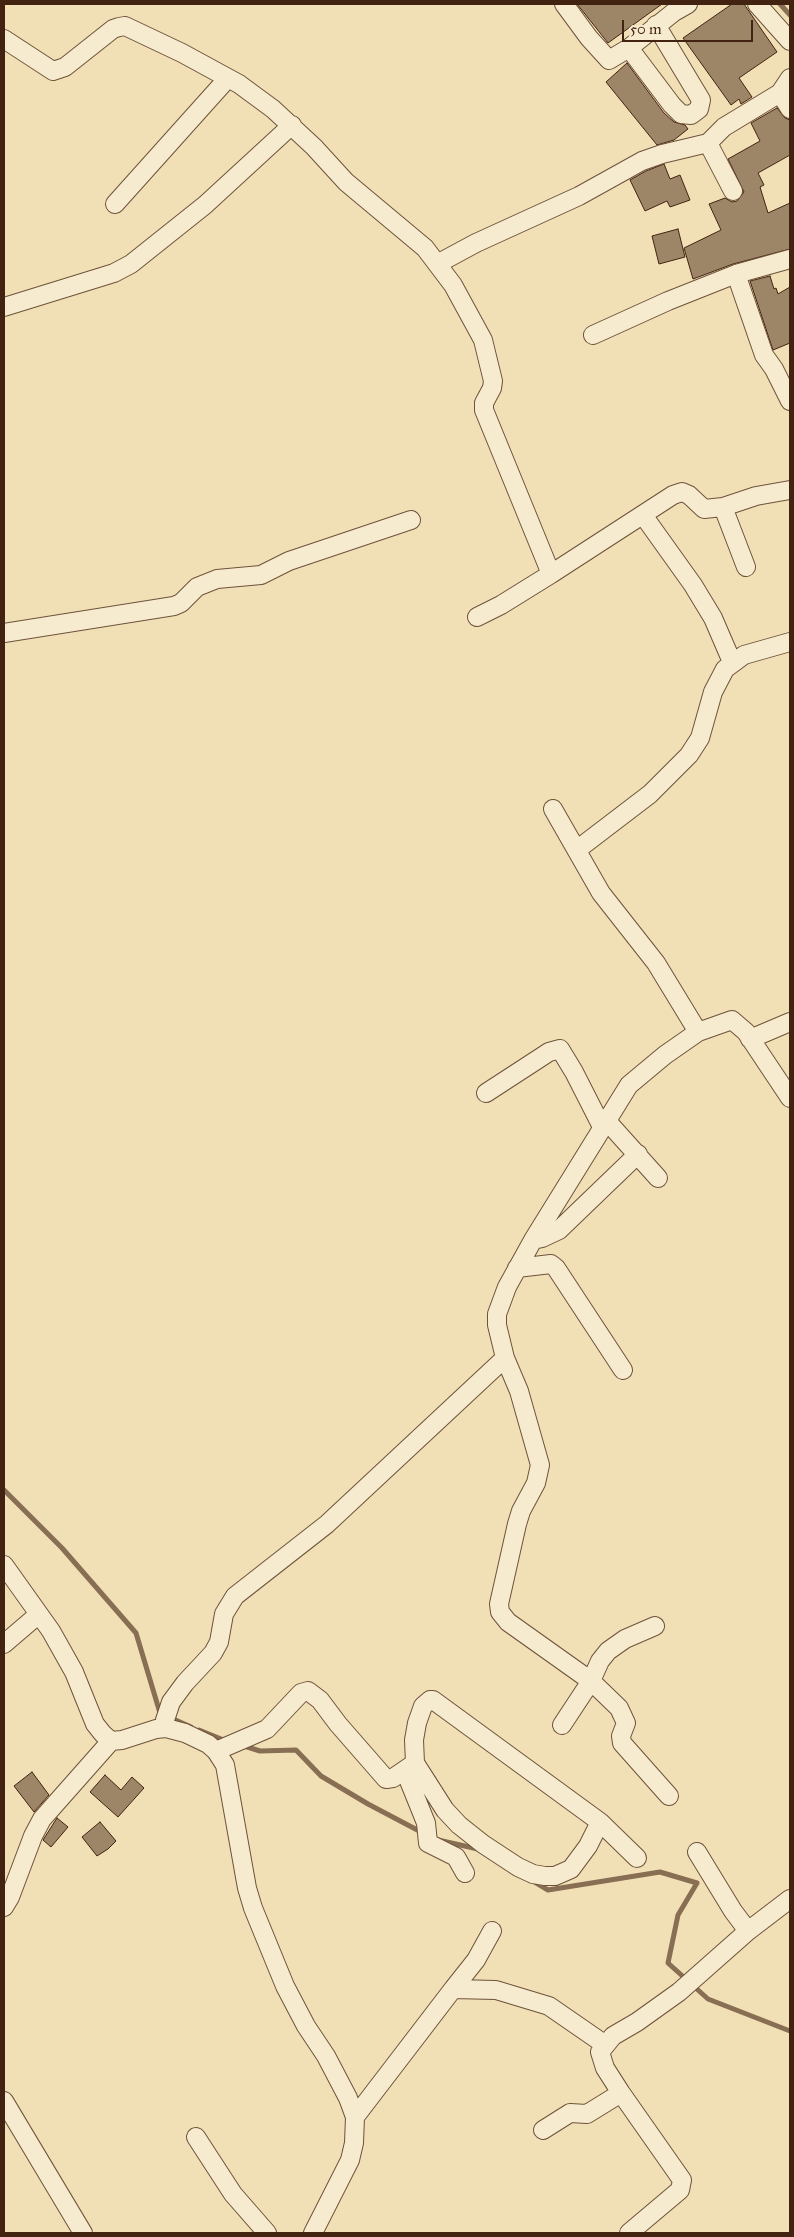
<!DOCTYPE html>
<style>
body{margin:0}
#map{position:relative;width:794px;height:2237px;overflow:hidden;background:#f1e0b5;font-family:"IM FELL Great Primer",serif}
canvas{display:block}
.frame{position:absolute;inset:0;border:5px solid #422312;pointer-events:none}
.scale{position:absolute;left:622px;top:20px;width:131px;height:22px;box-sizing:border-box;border:2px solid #422312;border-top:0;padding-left:6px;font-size:15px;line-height:18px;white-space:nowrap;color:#422312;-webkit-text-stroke:4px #f6ebcf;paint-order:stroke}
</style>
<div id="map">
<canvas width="794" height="2237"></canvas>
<div class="frame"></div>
<div class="scale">50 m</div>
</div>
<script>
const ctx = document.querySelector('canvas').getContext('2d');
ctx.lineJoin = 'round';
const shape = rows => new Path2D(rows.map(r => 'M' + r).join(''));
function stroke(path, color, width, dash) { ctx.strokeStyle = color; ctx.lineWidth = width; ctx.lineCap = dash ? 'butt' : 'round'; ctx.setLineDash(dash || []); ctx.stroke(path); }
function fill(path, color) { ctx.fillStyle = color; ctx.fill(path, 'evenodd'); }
const stream = shape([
 [780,4,790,15],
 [4,1490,62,1548,136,1633,160,1713,191,1727],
 [199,1730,226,1741],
 [241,1745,260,1751,296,1750,321,1776,368,1804,423,1833],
 [438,1840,478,1849],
 [533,1881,548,1890,660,1872,697,1883,678,1915,668,1963,708,1999,790,2031]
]);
const building = shape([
 [577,4,662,4,608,43,577,4],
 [732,4,744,4,777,52,739,78,752,97,741,104,739,99,731,105,683,38,732,4],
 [627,63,664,113,674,122,685,125,688,129,674,140,657,145,606,82,627,63],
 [777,108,785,118,790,120,790,155,758,173,764,185,760,187,768,213,790,203,790,249,733,264,693,279,684,248,721,230,709,204,725,198,732,202,737,201,744,192,728,159,760,141,751,123,777,108],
 [664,164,670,179,680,175,690,200,670,207,667,201,645,211,630,180,646,171,664,164],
 [678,229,685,257,659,264,652,236,678,229],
 [770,276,774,289,776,288,778,294,790,287,790,343,773,350,750,281,770,276],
 [32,1772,49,1795,34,1812,14,1786,32,1772],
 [105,1775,121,1790,132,1777,144,1788,118,1817,90,1792,105,1775],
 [57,1818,68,1827,51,1847,43,1840,57,1818],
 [100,1822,116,1841,108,1849,97,1856,82,1837,100,1822]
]);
const minor = shape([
 [564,4,589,38,609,60,629,48,674,12,688,4],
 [757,4,790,41],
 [4,39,53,71,65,67,113,29,119,27,125,26,182,53,239,84,273,109,314,147,346,182,425,248,453,285,483,340,493,381,492,388,484,403,484,410,551,574,673,495,682,492,689,495,704,509,723,507,756,496,790,490],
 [629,48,672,105,681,114,691,115,699,109,701,100,656,25],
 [780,93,790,109],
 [708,143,733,191],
 [115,204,228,78],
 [437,264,476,243,579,196,642,161,662,154,708,143,724,127,780,93,790,78],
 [736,274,764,355,774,369,790,401],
 [4,307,114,273,131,264,205,205,292,125],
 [593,335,668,301,736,274,790,259],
 [723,507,746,567],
 [643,515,693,585,713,618,732,662],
 [477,617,501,605,551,574],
 [4,633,174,606,181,603,197,587,217,579,261,575,289,561,411,520],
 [553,809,601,893,656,963,698,1032],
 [578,849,650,794,689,755,700,738,713,692,725,669,744,655,790,642],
 [750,1039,790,1022],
 [486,1093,549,1052,560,1049,574,1072,602,1127],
 [606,1120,658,1178],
 [533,1240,542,1238,559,1230,638,1154],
 [517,1268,551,1264,556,1268,623,1370],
 [505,1358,519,1391,540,1465,536,1483,521,1511,517,1524,499,1604,500,1612,508,1622,591,1681,619,1708,626,1723,621,1736,622,1743,669,1796],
 [4,1565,51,1631,74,1672,95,1724,103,1734,111,1741,122,1740,156,1729,166,1728,185,1733,208,1744,216,1751,225,1765,247,1888,253,1908,285,1986,306,2026,326,2056,348,2098,355,2117,354,2143,350,2160,313,2233],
 [4,1644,39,1614],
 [430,1700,433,1700,600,1822,588,1846,571,1869,555,1876,545,1876,533,1874,518,1867,483,1844,459,1825,445,1810,415,1763,414,1740,417,1723,423,1706,430,1700],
 [562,1725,591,1681,600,1661,608,1651,625,1639,655,1626],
 [166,1728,165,1720,171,1702,185,1683,213,1653,219,1642,224,1614,235,1596,327,1524,505,1358,497,1325,497,1314,507,1287,533,1240,629,1085,665,1055,698,1032,732,1020,746,1032,790,1098],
 [216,1751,267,1729,301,1693,308,1691,320,1700,338,1724,386,1779,393,1778,415,1763],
 [405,1771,426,1823,428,1843,456,1857,465,1873],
 [600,1822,637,1858],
 [697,1852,733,1911,748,1931],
 [4,1907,10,1897,33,1836,42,1819,111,1741],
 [453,1989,476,1960,492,1931],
 [4,2101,83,2233],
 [355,2117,453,1989,496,1990,549,2006,604,2044],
 [543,2130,570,2113,587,2114,621,2093],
 [196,2137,233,2194,267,2233],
 [629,2233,680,2190,682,2180,621,2093,605,2068,600,2052,613,2036,637,2022,679,1992,748,1931,790,1899]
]);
stroke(stream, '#886e53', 5);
fill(building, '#9d8567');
stroke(building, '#422312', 1);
stroke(minor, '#6e523b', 20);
stroke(minor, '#f6ebcf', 18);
</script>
